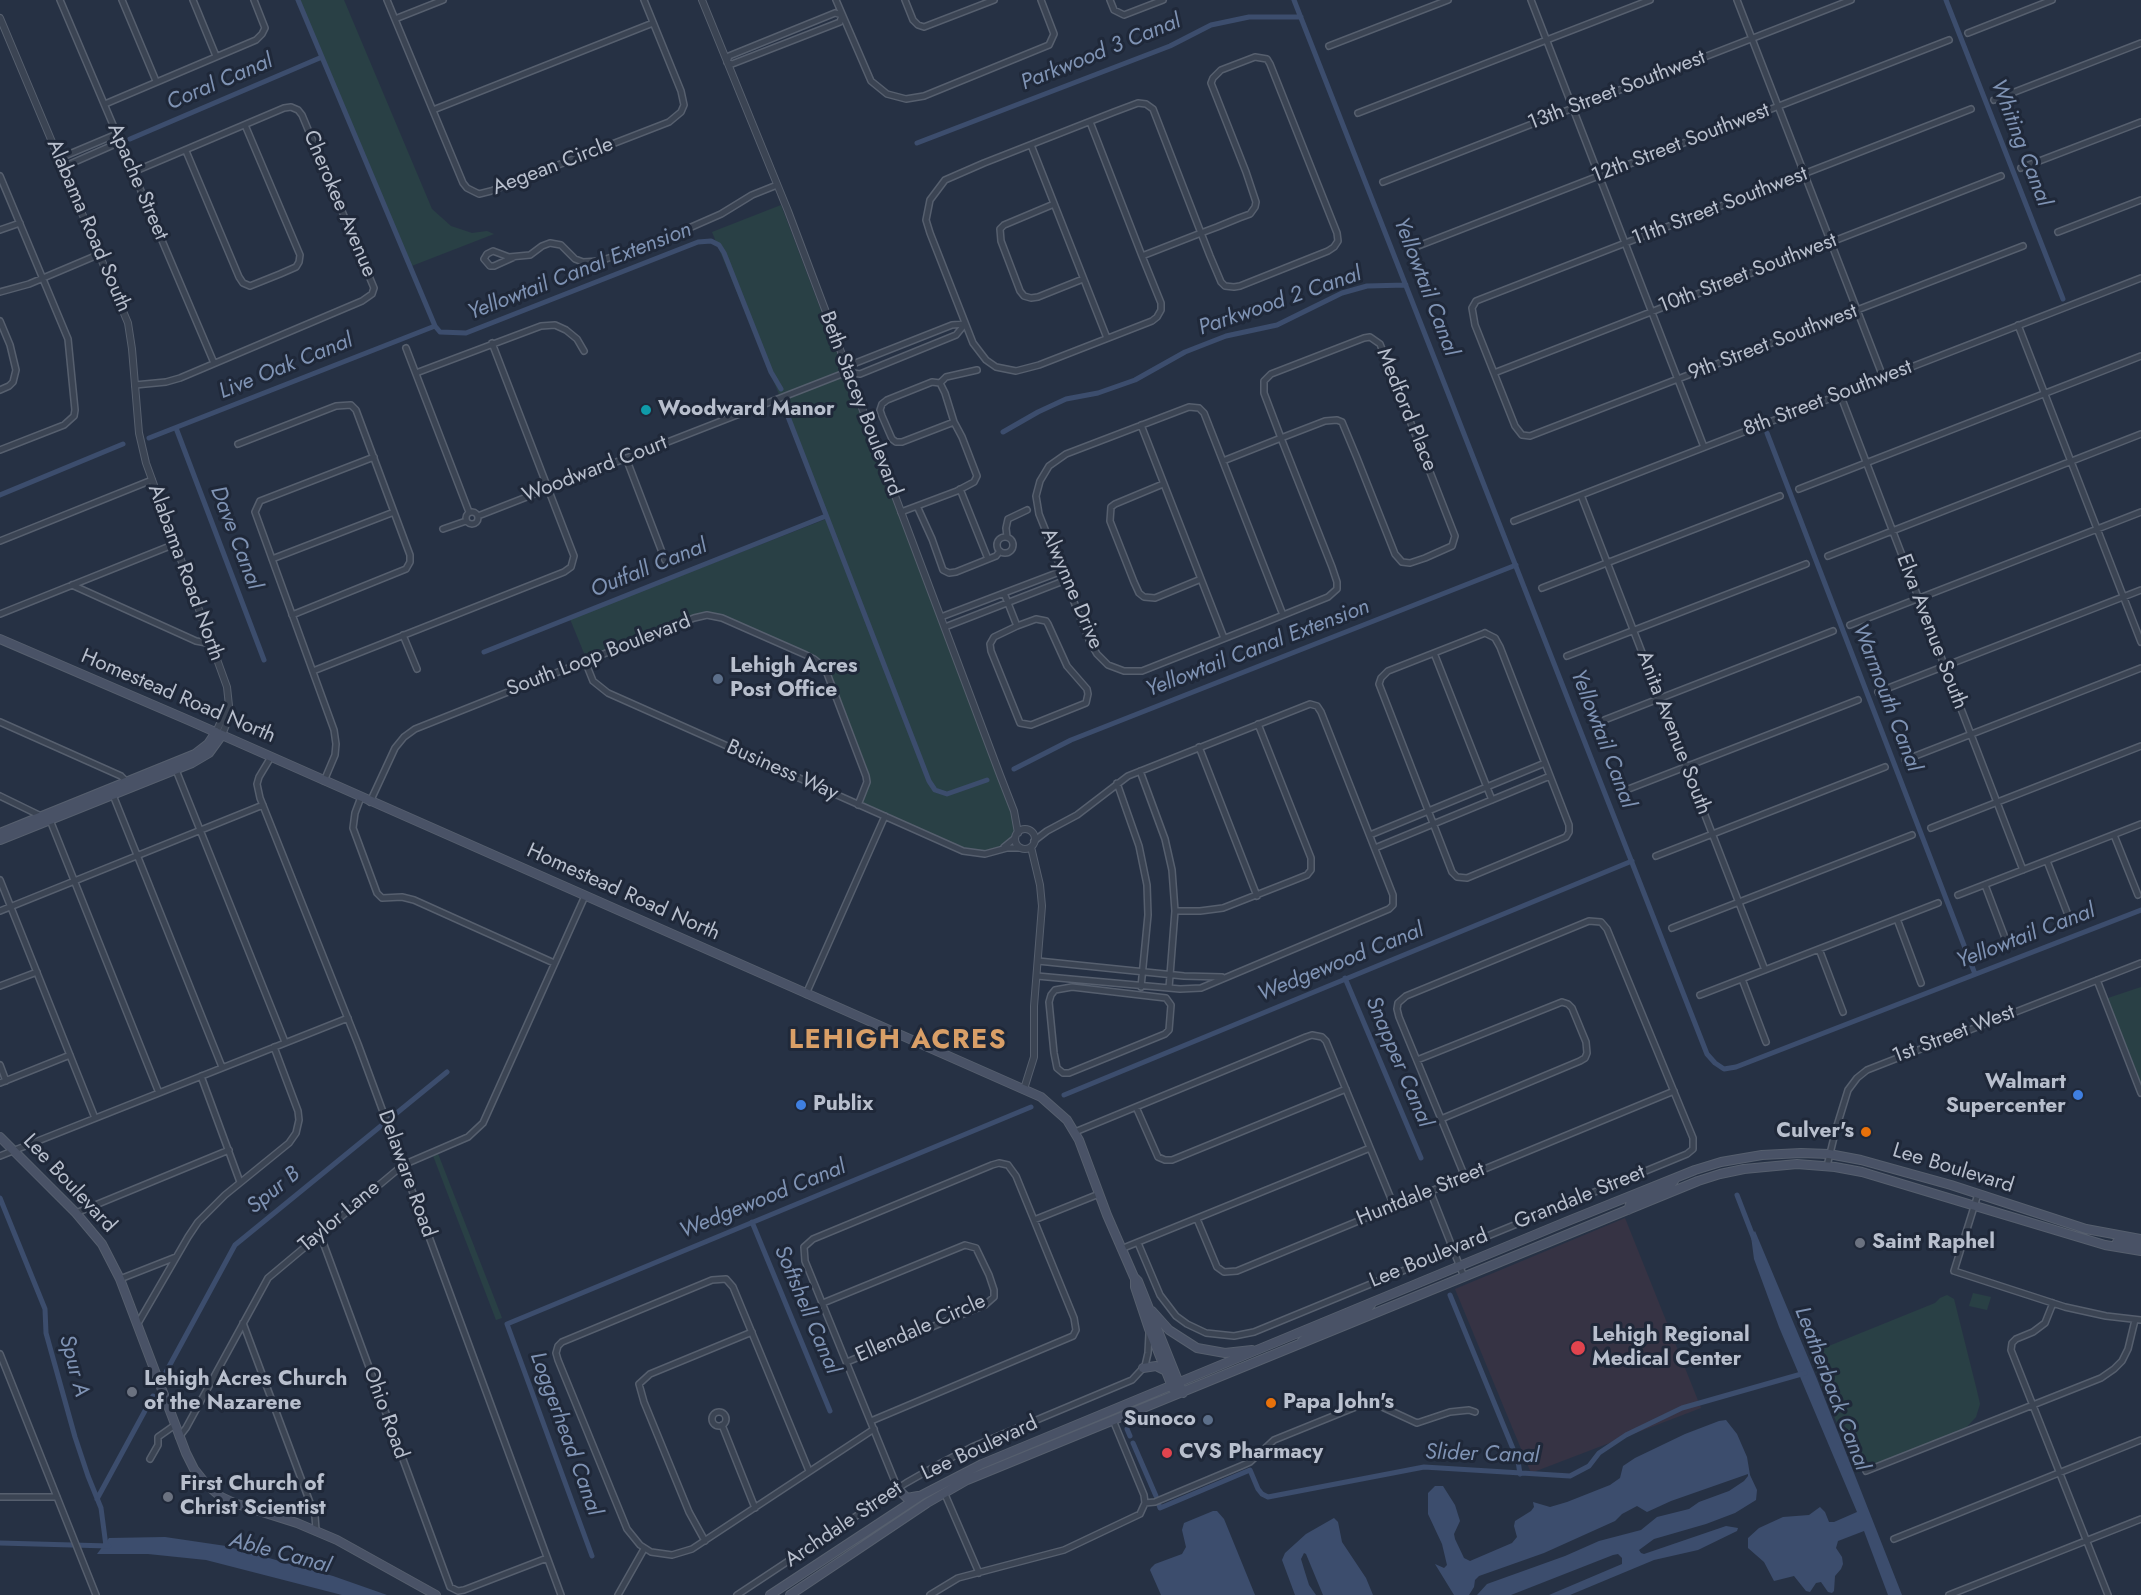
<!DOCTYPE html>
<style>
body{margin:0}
canvas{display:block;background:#263144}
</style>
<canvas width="2141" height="1595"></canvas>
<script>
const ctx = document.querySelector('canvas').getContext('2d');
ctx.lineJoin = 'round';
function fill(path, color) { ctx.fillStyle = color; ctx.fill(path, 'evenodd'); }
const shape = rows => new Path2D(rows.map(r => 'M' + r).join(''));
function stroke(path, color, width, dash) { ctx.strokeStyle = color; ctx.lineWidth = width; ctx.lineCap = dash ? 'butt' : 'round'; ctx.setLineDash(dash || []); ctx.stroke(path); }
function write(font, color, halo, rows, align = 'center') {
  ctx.font = font + ' Jost,sans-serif'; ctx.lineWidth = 6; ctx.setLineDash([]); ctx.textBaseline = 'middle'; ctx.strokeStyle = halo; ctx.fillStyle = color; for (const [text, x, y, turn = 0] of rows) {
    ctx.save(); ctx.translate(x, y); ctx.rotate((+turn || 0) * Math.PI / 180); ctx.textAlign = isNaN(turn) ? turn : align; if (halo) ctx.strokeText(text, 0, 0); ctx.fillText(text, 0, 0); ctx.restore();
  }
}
const medical = shape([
 [1625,1218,1701,1408,1531,1473,1455,1289]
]);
const green = shape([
 [296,0,344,0,432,209,451,226,472,233,487,231,494,234,409,267],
 [781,205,1010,810,1015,826,1013,841,994,849,984,852,964,849,861,804,869,783,867,768,830,673,822,661,815,657,722,616,707,613,586,658,570,619,826,519,781,399,712,232],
 [2141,987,2141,1091,2105,999],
 [437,1151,502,1318,496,1320,432,1153],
 [1973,1293,1991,1297,1987,1310,1969,1306],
 [1947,1295,1954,1299,1977,1391,1980,1404,1976,1417,1963,1431,1955,1436,1857,1473,1809,1354,1935,1303,1940,1298]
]);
const water = shape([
 [1755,1231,1817,1379,1902,1595,1888,1595,1864,1531,1838,1541,1836,1548,1842,1557,1843,1564,1841,1569,1835,1576,1834,1591,1832,1593,1828,1592,1821,1582,1816,1583,1810,1592,1806,1591,1794,1576,1774,1581,1764,1562,1748,1548,1748,1538,1759,1528,1783,1517,1809,1515,1820,1507,1825,1512,1829,1522,1834,1522,1857,1512,1779,1327,1754,1259,1751,1236],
 [1726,1420,1737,1434,1747,1457,1750,1475,1757,1490,1756,1500,1735,1513,1706,1524,1654,1539,1639,1550,1641,1553,1644,1554,1726,1526,1738,1528,1737,1531,1698,1550,1654,1560,1570,1595,1549,1595,1622,1564,1622,1558,1618,1554,1613,1555,1511,1595,1477,1595,1487,1584,1565,1556,1599,1541,1641,1530,1657,1517,1689,1509,1699,1502,1729,1491,1744,1481,1748,1476,1748,1474,1671,1501,1647,1512,1637,1506,1622,1514,1615,1521,1544,1553,1479,1576,1475,1580,1474,1587,1469,1595,1454,1595,1435,1564,1444,1568,1447,1565,1442,1544,1428,1514,1428,1493,1435,1486,1443,1486,1455,1505,1460,1521,1454,1534,1455,1539,1464,1558,1470,1561,1512,1543,1517,1537,1514,1526,1515,1521,1531,1511,1534,1507,1533,1502,1550,1507,1567,1502,1610,1485,1620,1478,1623,1466,1635,1458,1685,1434,1719,1421],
 [1213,1511,1217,1511,1224,1519,1255,1595,1161,1595,1150,1570,1151,1568,1155,1564,1182,1554,1186,1547,1182,1530,1184,1523],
 [1334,1518,1338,1522,1342,1542,1366,1578,1373,1595,1323,1595,1306,1554,1304,1553,1301,1559,1304,1569,1309,1585,1316,1595,1295,1595,1282,1560,1285,1553,1306,1534],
 [165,1537,226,1546,333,1576,387,1595,342,1595,206,1560,148,1554,97,1554,109,1538]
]);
const canal = shape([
 [298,0,435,326,440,332,466,333,698,242,711,241,719,245,724,253,771,372,781,389],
 [1294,0,1707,1054,1715,1063,1724,1069,1736,1067,2141,910],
 [1946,0,2063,299],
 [130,139,322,57],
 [917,143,1170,46,1211,25,1249,17,1301,17],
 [788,406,787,414,929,781,935,790,947,794,987,780],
 [176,428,264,660],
 [1003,432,1038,412,1066,399,1098,393,1135,380,1185,352,1208,343,1226,336,1277,325,1342,293,1367,286,1406,285],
 [1767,433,1975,974],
 [149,438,435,326],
 [0,495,123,444],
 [484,652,826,516],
 [1014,769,1071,740,1516,565],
 [1345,978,1421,1158],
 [1064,1095,1632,861],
 [1737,1195,1754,1239],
 [0,1198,45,1309,46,1333,75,1437,88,1476,101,1508,106,1546],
 [752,1222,830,1411],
 [1450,1295,1518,1461,1520,1474],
 [166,1372,235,1245,447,1072],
 [1127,1429,1130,1436],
 [1133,1443,1156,1496],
 [97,1499,153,1396],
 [1159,1505,1160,1508,1250,1470,1258,1489,1262,1494,1268,1497,1424,1467,1570,1476,1589,1466,1599,1453,1626,1435,1682,1408,1805,1373],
 [0,1543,109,1546],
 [592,1556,507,1324,1031,1107]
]);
const minor = shape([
 [60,0,214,363],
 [122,0,156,81],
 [193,0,216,56],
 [387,0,463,183,467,188,479,194,491,191,669,122,681,112,684,105,681,91,644,0],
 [836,0,871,81,887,94,906,99,924,96,1049,45,1054,34,1041,0],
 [905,0,913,20,918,25,924,27,994,0],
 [1110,0,1114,10,1124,15,1163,0],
 [1531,0,1704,447],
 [1737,0,1883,377],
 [835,13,842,15,840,22,732,64,727,62,729,56,835,13],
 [395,19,443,0],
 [1968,33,2052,0],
 [1329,46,1448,0],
 [1994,100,2141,43],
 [105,104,256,40,262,34,265,28,254,0],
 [1971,109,1481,299,1476,301,1472,308,1475,325,1515,426,1522,435,1530,436,2023,246],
 [433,110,653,23],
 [1358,113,1650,0],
 [1090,122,1142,256,1161,303,1161,310,1157,317,1152,321,1039,365,1016,371,996,367,986,360,973,343,930,233,926,220,930,200,945,180,984,163,1114,112,1138,103,1146,104,1153,109,1201,233,1210,256,1221,282,1225,286,1234,287,1240,286,1328,251,1334,247,1338,241,1337,233,1270,64,1267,59,1255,57,1221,70,1213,78,1211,83,1246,172,1256,202,1255,207,1250,214,1239,218,1217,227,1201,233,1142,256],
 [1031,145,1107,338],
 [186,151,239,277,243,283,250,286,280,274,296,267,299,262,300,255,245,125],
 [60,158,117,134],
 [63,167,120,142],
 [2021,168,2141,122],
 [133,172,284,108,291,107,298,110,302,115,374,288,372,294,362,301,180,378,166,382,135,385],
 [0,176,68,339,75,410,74,416,64,425,0,450],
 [1383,182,1851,0],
 [1054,204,1004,225,1000,229,1001,241,1020,291,1024,296,1031,298,1038,297,1083,279],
 [0,230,20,223],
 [2058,232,2141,200],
 [1413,248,1949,40],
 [514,257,494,266,490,266,484,259,487,254,493,251,509,257,530,255,542,246,550,243,561,245,575,259,583,262,600,261,664,239,721,214,752,195,777,185],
 [0,292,29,284,100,254],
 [0,321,10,345,16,370,13,382,9,386,0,390],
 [2018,325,2141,642],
 [406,348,469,512],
 [847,372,853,364,952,325,965,324],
 [416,373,541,326,555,325,566,330,577,339,584,351],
 [1494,373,2001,176],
 [940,383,946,377,977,370],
 [1840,394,2023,870],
 [1141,425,1224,638],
 [238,444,336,406,351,405,356,410,410,555,410,562,406,569,292,615],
 [626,458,665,560],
 [1223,461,1281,438,1325,421,1337,420,1342,422,1357,458,1395,554,1402,562,1410,563,1425,558,1452,546,1455,536,1380,344,1370,337,1364,338,1271,374,1264,381,1264,393,1281,438,1332,567,1337,582,1337,589,1328,597,1261,624,1142,671,1124,671,1108,665,1097,654,1090,642,1039,514,1036,496,1040,481,1049,466,1066,454,1189,407,1199,408,1204,413,1283,615],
 [1163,484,1115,504,1111,507,1110,521,1134,582,1139,593,1144,597,1155,598,1201,579],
 [960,489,988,559],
 [1799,489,2141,356],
 [1581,495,1765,970],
 [917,506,932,539,943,570,949,573,956,572,996,556,1000,551],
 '466 518a6 6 0 1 1 12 0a6 6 0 1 1-12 0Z',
 [901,512,957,491,974,482,977,476,962,437,954,422,945,393,940,383,932,382,887,400,882,404,880,410,882,416,892,439,896,442,902,442,954,422],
 [478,516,847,372,860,374,956,335,965,324],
 [1514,521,2141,278],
 [443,529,466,521],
 [1007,537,1006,528,1008,519,1027,510],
 '997 545a8 8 0 1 1 16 0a8 8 0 1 1-16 0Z',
 [0,541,152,480],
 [1828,556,2141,434],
 [272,559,394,512],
 [72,585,196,641,212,644],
 [1542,588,1780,496],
 [1004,593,1017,626,1036,619,1046,621,1048,624,1067,666,1087,689,1088,694,1086,703,1031,725,1020,723,991,651,990,644,994,637,1017,626],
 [0,614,175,544],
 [941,617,1062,571],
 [1850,625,2141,512],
 [945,627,1066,580],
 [1485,633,1495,638,1500,647,1564,812,1569,825,1569,832,1566,837,1467,878,1457,877,1452,872,1379,684,1381,678,1388,671,1485,633],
 [403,635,417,669],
 [1434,653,1492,800],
 [1567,656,1806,564],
 [585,661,593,681,608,693,963,851,985,854,1007,848,1020,848],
 [313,671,564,572,571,567,574,556,492,343],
 [1878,692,2141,590],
 [0,722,121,776,127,782],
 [1594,724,1833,631],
 [1199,747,1257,896],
 [271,757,259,777,257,784,260,798,358,1044,561,1595],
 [1905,760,2141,668],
 [176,770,285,1042],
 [1140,771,1165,839,1172,870,1175,911,1169,988],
 [324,781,335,755,336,744,334,730,255,512,260,501,374,457],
 [1117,783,1139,846,1147,885,1148,915,1141,987],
 [1626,790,1858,700],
 [113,795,222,1067],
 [0,796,41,816],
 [361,797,355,813,353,828,377,893,382,898,402,897,414,900,554,963],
 [370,802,395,748,404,737,415,729,694,618,707,615,722,618,806,655,814,659,825,668,866,776,867,782,858,805],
 [50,820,159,1093],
 [1931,828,2141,746],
 [1370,835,1545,763],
 [2114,835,2138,895],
 [1034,841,1047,831,1077,815,1128,776,1310,704,1317,706,1321,712,1393,895,1393,905,1389,909,1201,988,1180,989,1037,976],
 [1004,847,1015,838],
 [1375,848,1550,776],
 [1656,856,1885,767],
 [2047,861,2070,920],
 [0,880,95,1118],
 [1985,885,2007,943],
 [1958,895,2141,824],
 [0,911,263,805],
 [1175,911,1200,911,1223,908,1292,881,1307,875,1311,870,1311,858,1258,724],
 [1897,919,1921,983],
 [1672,928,1912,835],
 [1819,949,1843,1012],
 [1038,961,1184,976,1222,977],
 [1742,979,1766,1042],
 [2097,980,2141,1093],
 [0,986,37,972],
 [1072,987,1166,998,1171,1005,1169,1030,1165,1034,1069,1073,1063,1073,1057,1068,1054,1053,1049,1002,1051,995,1055,990,1072,987],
 [806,994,885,816],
 [1700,995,1938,903],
 [1417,1060,1562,1002,1568,1004,1572,1008,1586,1042,1587,1053,1585,1058,1580,1061,1441,1119],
 [0,1065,6,1081],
 [201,1076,240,1182],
 [0,1083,70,1055],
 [1136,1107,1158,1157,1165,1160,1172,1160,1346,1089],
 [1075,1132,1306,1037,1312,1035,1322,1037,1326,1041,1394,1206],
 [0,1156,348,1018],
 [1827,1166,1836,1129,1848,1090,1857,1078,1867,1070,2141,963],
 [1430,1191,1464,1277],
 [1978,1194,1954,1271,2065,1307,2106,1316,2141,1320],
 [76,1213,229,1150],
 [1197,1219,1217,1267,1224,1272,1237,1271,1674,1091],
 [1034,1220,1099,1194],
 [320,1234,450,1587,458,1591,464,1590,547,1558],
 [1138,1243,1160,1295,1176,1316,1187,1324,1206,1333,1234,1336,1254,1332,1687,1154,1693,1149,1693,1138,1607,929,1601,922,1589,921,1406,996,1398,1003,1397,1009,1399,1017,1465,1177],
 [1121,1249,1370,1148],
 [120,1279,176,1257],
 [823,1303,965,1245,976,1248,989,1275,994,1290,994,1297,985,1305,847,1362],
 [2053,1303,2045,1323,2033,1332,2016,1339,2012,1343,2011,1350,2108,1595],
 [243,1323,315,1516,316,1530],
 [137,1325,188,1237,198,1222,225,1195,289,1143,296,1133,299,1120,298,1111,274,1047],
 [0,1354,96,1595],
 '712 1419a7 7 0 1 1 14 0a7 7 0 1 1-14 0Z',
 [871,1421,1073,1336,1076,1330,1074,1318,1016,1176,1008,1165,999,1163,992,1165,813,1239,804,1247,805,1261,898,1489],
 [722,1425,755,1508],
 [179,1437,186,1428,268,1278,403,1165,468,1137,483,1123,585,896],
 [150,1459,158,1445,158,1437,175,1425],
 [809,1471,733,1287,726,1279,712,1280,562,1342,558,1346,556,1353,558,1360,627,1529,640,1545,651,1552,672,1555,692,1549,874,1429],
 [1866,1471,2101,1378,2114,1369,2122,1361,2128,1349,2135,1320],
 [944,1492,979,1573],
 [0,1497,57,1497],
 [1145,1503,1155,1502,1241,1466,1250,1462,1274,1440,1363,1404,1371,1403,1378,1405,1417,1423,1450,1412,1469,1410,1475,1412],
 [1894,1539,2141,1440],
 [705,1541,689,1512,644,1402,639,1384,650,1374,752,1332],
 [618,1595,644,1549],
 [737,1595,906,1483,941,1463,972,1447,1132,1380,1145,1366,1148,1353,1149,1334],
 [930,1595,958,1578,1064,1550,1140,1514,1145,1503,1144,1495,1113,1420],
 [1949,1595,2141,1519]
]);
const tertiary = shape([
 [702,0,788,211,1000,775,1014,811,1018,833],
 [0,18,128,323,132,349,139,433,146,463,227,687,230,715,222,735],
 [216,732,228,706],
 '1015 839a10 10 0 1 1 20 0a10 10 0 1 1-20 0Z',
 [1024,1089,1034,1057,1034,1006,1042,906,1040,885,1031,847]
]);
const secondary = shape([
 [0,639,188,720,1041,1097,1067,1120,1079,1140,1107,1215,1134,1277,1138,1281,1183,1393],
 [0,833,195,754,208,744,216,732],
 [0,840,192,763,209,753,222,735],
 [0,1137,76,1213,102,1244,120,1279,186,1453,194,1469,206,1484,221,1497,234,1503,297,1523,337,1540,436,1595],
 [1628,1210,1631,1202,1669,1187,1676,1178],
 [2117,1242,2141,1245],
 [1135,1278,1135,1287,1149,1329,1173,1389],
 [1152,1311,1169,1330,1197,1348,1225,1353,1252,1350],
 [1302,1341,1310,1335,1366,1311,1372,1303],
 [1143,1368,1156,1366,1166,1371],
 [898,1489,907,1498,918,1496],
 [770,1595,922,1495,982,1464,1568,1221,1695,1170,1721,1162,1762,1155,1801,1153,1829,1154,1861,1160,1951,1185,2086,1229,2141,1239],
 [790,1595,927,1503,967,1480,1698,1181,1720,1174,1744,1169,1797,1164,1835,1167,1862,1172,2105,1245,2141,1251]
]);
const markers = [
 [646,410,6,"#0f9aa8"],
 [718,679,6,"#5c6f8a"],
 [2078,1095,6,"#3f7fe0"],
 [801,1105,6,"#3f7fe0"],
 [1866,1132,6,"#e8710a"],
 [1860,1243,6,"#6b7280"],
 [1578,1348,8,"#e0444e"],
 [132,1392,6,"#6b7280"],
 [1271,1403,6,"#e8710a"],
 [1208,1420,6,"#5c6f8a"],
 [1167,1453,6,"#e0444e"],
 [168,1497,6,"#6b7280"]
];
const streetNames = [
 ["13th Street Southwest",1617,91,-21],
 ["12th Street Southwest",1681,144,-21],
 ["Aegean Circle",553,167,-21],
 ["Apache Street",137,182,67],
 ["Cherokee Avenue",339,204,67],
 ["11th Street Southwest",1720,207,-21],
 ["Alabama Road South",88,226,67],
 ["10th Street Southwest",1748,274,-21],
 ["9th Street Southwest",1773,343,-21],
 ["8th Street Southwest",1828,399,-21],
 ["Beth Stacey Boulevard",860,404,69],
 ["Medford Place",1406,410,68],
 ["Woodward Court",595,470,-21],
 ["Alabama Road North",185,573,70],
 ["Alwynne Drive",1071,589,67],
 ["Elva Avenue South",1931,632,69],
 ["South Loop Boulevard",599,656,-21],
 ["Homestead Road North",178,697,23],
 ["Anita Avenue South",1673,733,69],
 ["Business Way",782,771,24],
 ["Homestead Road North",623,893,24],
 ["1st Street West",1954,1035,-21],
 ["Lee Boulevard",1953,1169,17],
 ["Delaware Road",406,1174,70],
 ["Lee Boulevard",69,1184,47],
 ["Huntdale Street",1421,1195,-22],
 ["Grandale Street",1580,1198,-22],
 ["Taylor Lane",340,1217,-40],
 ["Lee Boulevard",1429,1259,-22],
 ["Ellendale Circle",921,1329,-24],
 ["Ohio Road",385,1413,70],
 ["Lee Boulevard",980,1449,-25],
 ["Archdale Street",844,1525,-34]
];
const poiNames = [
 ["Woodward Manor",658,410],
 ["Lehigh Acres",730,667],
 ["Post Office",730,691],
 ["Walmart",2066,1083,"right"],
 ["Supercenter",2066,1107,"right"],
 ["Publix",813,1105],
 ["Culver's",1854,1132,"right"],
 ["Saint Raphel",1872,1243],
 ["Lehigh Regional",1592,1336],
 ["Medical Center",1592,1360],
 ["Lehigh Acres Church",144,1380],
 ["of the Nazarene",144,1404],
 ["Papa John's",1283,1403],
 ["Sunoco",1196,1420,"right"],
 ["CVS Pharmacy",1179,1453],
 ["First Church of",180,1485],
 ["Christ Scientist",180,1509]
];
const waterNames = [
 ["Parkwood 3 Canal",1101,53,-22],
 ["Coral Canal",220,83,-23],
 ["Whiting Canal",2020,143,69],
 ["Yellowtail Canal Extension",580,272,-21],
 ["Yellowtail Canal",1425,287,69],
 ["Parkwood 2 Canal",1280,302,-19],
 ["Live Oak Canal",286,367,-22],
 ["Dave Canal",235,538,69],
 ["Outfall Canal",649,569,-22],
 ["Yellowtail Canal Extension",1258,649,-21],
 ["Warmouth Canal",1886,698,69],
 ["Yellowtail Canal",1602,739,69],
 ["Yellowtail Canal",2026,937,-21],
 ["Wedgewood Canal",1341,963,-22],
 ["Snapper Canal",1398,1062,67],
 ["Spur B",274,1191,-39],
 ["Wedgewood Canal",763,1200,-22],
 ["Softshell Canal",806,1310,67],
 ["Spur A",73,1366,75],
 ["Leatherback Canal",1831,1389,69],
 ["Loggerhead Canal",565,1434,70],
 ["Slider Canal",1482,1455,2],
 ["Able Canal",280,1554,15]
];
const districtNames = [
 ["LEHIGH ACRES",898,1041]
];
fill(medical, '#363344');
fill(green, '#294045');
fill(water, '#3c4d6d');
stroke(canal, '#3c4d6d', 5);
stroke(minor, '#565f6e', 8);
stroke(tertiary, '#565f6e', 8);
stroke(secondary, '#565f6e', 10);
stroke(minor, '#3b4453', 5);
stroke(tertiary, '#3b4453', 6);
stroke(secondary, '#495266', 8);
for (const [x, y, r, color] of markers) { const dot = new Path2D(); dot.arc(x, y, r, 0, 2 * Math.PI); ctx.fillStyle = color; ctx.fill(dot); stroke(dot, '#1f2839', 2); }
write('21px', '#b8bfcd', '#1f2839', streetNames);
write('bold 21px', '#b8bfcd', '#1f2839', poiNames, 'left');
write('italic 22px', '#7f93b4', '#1f2839', waterNames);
ctx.letterSpacing = '1.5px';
write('bold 27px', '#d99f67', '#1f2839', districtNames);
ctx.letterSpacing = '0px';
</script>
